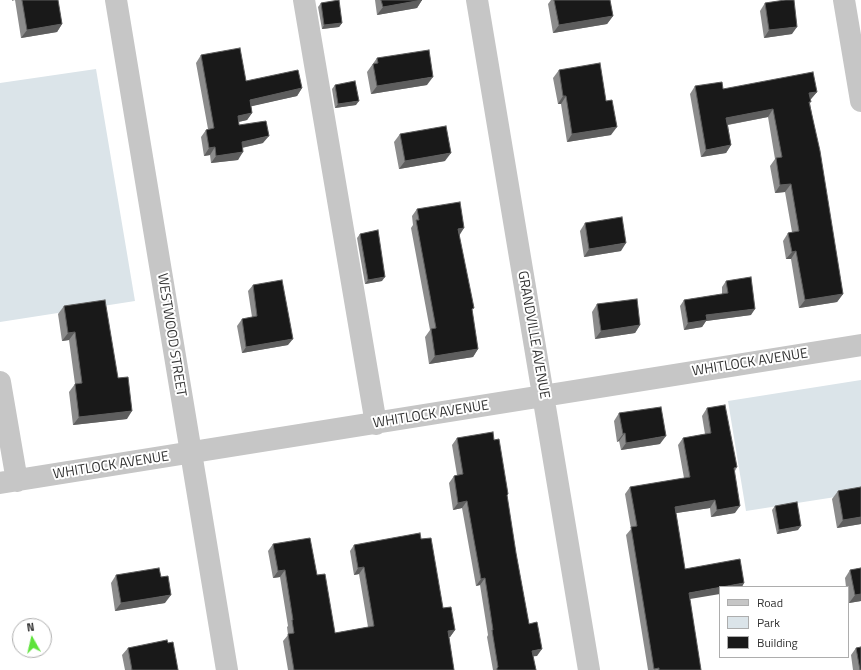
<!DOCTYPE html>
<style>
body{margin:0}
#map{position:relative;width:861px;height:670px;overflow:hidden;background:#fff;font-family:"Titillium Web",sans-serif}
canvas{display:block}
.legend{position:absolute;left:719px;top:586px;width:130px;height:72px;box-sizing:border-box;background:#fff;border:1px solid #adadad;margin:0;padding:5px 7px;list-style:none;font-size:12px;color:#323232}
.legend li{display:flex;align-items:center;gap:8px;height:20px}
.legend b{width:20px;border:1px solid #adadad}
.north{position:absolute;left:12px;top:618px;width:40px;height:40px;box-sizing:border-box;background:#fff;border:1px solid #adadad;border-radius:50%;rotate:352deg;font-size:11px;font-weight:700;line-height:16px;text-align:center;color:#323232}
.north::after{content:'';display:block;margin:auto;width:14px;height:18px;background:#5de33a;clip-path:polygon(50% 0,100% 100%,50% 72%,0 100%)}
</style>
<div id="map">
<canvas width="861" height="670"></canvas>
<ul class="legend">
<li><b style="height:5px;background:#c6c6c6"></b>Road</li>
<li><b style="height:11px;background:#dbe4e9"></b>Park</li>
<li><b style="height:11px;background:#191919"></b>Building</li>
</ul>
<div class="north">N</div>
</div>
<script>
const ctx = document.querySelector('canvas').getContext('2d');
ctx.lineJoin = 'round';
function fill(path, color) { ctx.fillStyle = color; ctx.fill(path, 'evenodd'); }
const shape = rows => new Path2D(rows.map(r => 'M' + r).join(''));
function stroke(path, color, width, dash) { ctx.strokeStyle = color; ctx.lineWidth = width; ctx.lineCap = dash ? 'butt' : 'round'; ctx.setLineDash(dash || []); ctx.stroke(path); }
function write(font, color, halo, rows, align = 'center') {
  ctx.font = font + ' "Titillium Web",sans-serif'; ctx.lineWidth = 4; ctx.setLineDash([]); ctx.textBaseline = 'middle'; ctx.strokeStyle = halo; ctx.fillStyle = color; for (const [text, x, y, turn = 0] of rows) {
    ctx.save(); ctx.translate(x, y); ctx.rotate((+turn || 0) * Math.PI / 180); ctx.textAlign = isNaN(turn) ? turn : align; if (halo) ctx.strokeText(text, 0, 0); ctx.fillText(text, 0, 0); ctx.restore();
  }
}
const green = shape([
 [96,69,135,301,0,322,0,83],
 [861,380,861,493,746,511,728,401]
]);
const minor = shape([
 [116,0,227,670],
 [304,0,376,424],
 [477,0,589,670],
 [844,0,861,101],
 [0,382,17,481],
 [0,483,861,345]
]);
const wall = shape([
 [12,0,58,0,62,24,57,32,21,38,15,0,12,1],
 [375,0,422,0,417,8,377,15],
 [551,0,610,0,613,16,607,24,553,33,548,4],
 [321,3,342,23,339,27,322,29,318,7],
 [765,3,792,34,764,38,760,11],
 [201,55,246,81,302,88,297,96,251,106,252,113,247,120,239,122,239,125,263,143,242,148,238,160,211,163,210,155,204,156,201,137,206,130,208,129,196,63],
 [377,58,427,85,371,94,367,72],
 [559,70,611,135,567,142,561,104,558,104,553,78],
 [335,85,356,105,335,108,332,89],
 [695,86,723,89,817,92,811,99,810,100,810,103,843,294,837,302,799,308,791,259,786,259,783,241,788,233,792,232,785,192,775,193,770,166,775,159,768,117,728,125,731,145,726,153,701,157,690,94],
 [400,134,445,161,399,169,394,142],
 [417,209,459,235,472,310,478,349,473,357,429,364,425,337,430,330,411,228,413,225,412,216],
 [585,223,621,251,584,257,580,231],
 [360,234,382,281,365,284,357,238],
 [726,281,751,315,706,321,702,327,684,330,680,306,684,300,722,294,722,287],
 [253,285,288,345,242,353,237,326,242,319,252,317,248,291],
 [597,304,640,325,635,333,595,339,592,312],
 [64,306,118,378,127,419,73,425,69,392,75,384,69,340,62,341,58,314],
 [707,408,737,467,735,471,735,513,711,517,710,508,676,513,701,670,648,670,626,535,631,529,625,494,630,487,684,478,678,445,683,438,705,434,702,416],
 [619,413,660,444,621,450,619,441,617,442,614,421],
 [457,438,494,440,507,496,516,553,529,624,537,656,533,656,536,670,493,670,487,637,488,635,480,585,476,586,462,508,453,510,449,483,454,476,457,475,452,445],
 [838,491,861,524,837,528,832,499],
 [775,506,798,530,777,534,772,510],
 [421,539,443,608,455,630,450,637,449,637,454,670,288,670,283,641,288,635,287,627,288,626,280,577,273,578,268,551,273,544,317,575,335,633,368,627,359,574,354,575,350,551,354,545],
 [861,568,861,601,849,603,848,596,848,587,846,587,845,578,850,570],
 [116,575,165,603,115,611,111,583],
 [168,643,178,670,125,670,122,655,128,648],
 [856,648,861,670,853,670,851,655]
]);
const shadedWall = shape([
 [422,0,417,8,377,15,383,7],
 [613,16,607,24,553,33,559,25],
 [342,23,339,27,322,29,324,25],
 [62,24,57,32,21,38,27,30],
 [797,27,792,34,764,38,769,30],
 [433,77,427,85,371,94,377,86],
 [302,88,297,96,244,108,250,100],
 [817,92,811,99,803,101,809,93],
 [563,96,566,96,561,104,558,104],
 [359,101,356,105,335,108,338,104],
 [773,109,768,117,721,126,726,118],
 [252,113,247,120,233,123,238,116],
 [617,127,611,135,567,142,572,134],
 [269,136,263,143,236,149,242,142],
 [731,145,726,153,701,157,706,150],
 [215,147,210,155,204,156,209,148],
 [243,152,238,160,211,163,216,156],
 [451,153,445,161,399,169,405,161],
 [791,184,785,192,775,193,780,185],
 [464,228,459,236,458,229],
 [626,243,621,251,584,257,589,249],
 [796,251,791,259,786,259,792,252],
 [385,277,382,281,365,284,368,280],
 [843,294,837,302,799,308,805,300],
 [755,309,751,315,706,321,702,327,684,330,688,323,706,315],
 [640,325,635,333,595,339,601,331],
 [75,332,69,340,62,341,68,333],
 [293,339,288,345,242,353,246,347],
 [478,349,473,357,429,364,435,356],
 [132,411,127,419,73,425,79,417],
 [625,433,619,441,617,442,623,434],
 [666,436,660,444,621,450,626,443],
 [715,500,710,508,670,514,675,507],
 [467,501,462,508,453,510,458,503],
 [740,506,735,513,711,517,717,510],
 [861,517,861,524,837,528,843,520],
 [801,526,798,530,777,534,779,530],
 [364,567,359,574,354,575,358,568],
 [285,570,280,577,273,578,278,571],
 [485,578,480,585,476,586,481,579],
 [744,583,742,587,723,587],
 [720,587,720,594,684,600,689,593],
 [861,594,861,601,849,603,855,595],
 [171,595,165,603,115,611,121,603],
 [455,630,450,637,443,638,448,631],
 [542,649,537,656,527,657,532,651]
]);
const building = shape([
 [22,0,58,0,62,24,27,30,22,0],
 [339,0,342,23,324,25,321,3,339,0],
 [381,0,422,0,383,7,381,0],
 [554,0,610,0,613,16,559,25,554,0],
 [785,0,794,0,797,27,769,30,765,3,785,0],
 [240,48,246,81,298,70,302,88,250,100,252,113,238,116,239,125,266,121,269,136,242,142,243,152,216,156,215,147,209,148,206,130,214,128,201,55,240,48],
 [429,50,433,77,377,86,373,64,378,63,377,58,429,50],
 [600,63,606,101,612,100,617,127,572,134,566,96,563,96,559,70,600,63],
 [813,72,817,92,809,93,811,102,809,102,820,151,843,294,805,300,796,251,792,252,788,233,799,231,791,184,780,185,776,158,782,157,773,109,726,118,731,145,706,150,695,86,722,82,723,89,813,72],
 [355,81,359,101,338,104,335,85,355,81],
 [446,126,451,153,405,161,400,134,446,126],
 [460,202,464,228,458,229,474,308,472,309,478,349,435,356,431,329,436,328,416,220,419,220,417,209,460,202],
 [622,217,626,243,589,249,585,223,622,217],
 [378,230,385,277,368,280,360,234,378,230],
 [751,277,755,309,706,315,707,320,688,323,684,300,728,293,726,281,751,277],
 [282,280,293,339,246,347,242,319,257,316,253,285,282,280],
 [637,299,640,325,601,331,597,304,637,299],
 [105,300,118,378,128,377,132,411,79,417,75,384,82,383,75,332,68,333,64,306,105,300],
 [725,405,737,467,734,468,740,506,717,510,715,500,675,507,685,569,740,559,744,583,689,593,701,670,659,670,659,668,654,669,631,527,637,526,630,487,690,477,683,438,711,433,707,408,725,405],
 [661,407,666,436,626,443,625,433,623,434,619,413,661,407],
 [493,432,494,440,499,439,508,494,507,495,516,553,529,624,537,622,542,649,532,651,536,670,497,670,497,668,498,667,492,630,493,630,485,578,481,579,467,501,458,503,454,476,463,474,457,438,493,432],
 [861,487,861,517,843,520,838,491,861,487],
 [797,502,801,526,779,530,775,506,797,502],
 [420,533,421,539,431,538,443,608,451,607,455,630,448,631,454,670,294,670,288,634,294,633,292,620,293,620,285,570,278,571,273,544,310,538,317,575,325,574,335,633,374,626,364,567,358,568,354,545,420,533],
 [159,568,161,577,168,576,171,595,121,603,116,575,159,568],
 [861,568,861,594,855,595,850,570,861,568],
 [167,640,168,643,173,642,178,670,132,670,128,648,167,640],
 [861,647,861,670,860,670,856,648,861,647]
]);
const streetNames = [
 ["WESTWOOD STREET",171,335,81],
 ["GRANDVILLE AVENUE",533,335,80],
 ["WHITLOCK AVENUE",750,363,-9],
 ["WHITLOCK AVENUE",431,415,-9],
 ["WHITLOCK AVENUE",111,466,-9]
];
fill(green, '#dbe4e9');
stroke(minor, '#c6c6c6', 22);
fill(wall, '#8c8c8c');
fill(shadedWall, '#5e5e5e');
fill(building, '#191919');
stroke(building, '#5e5e5e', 1);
write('14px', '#323232', '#fff', streetNames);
</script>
